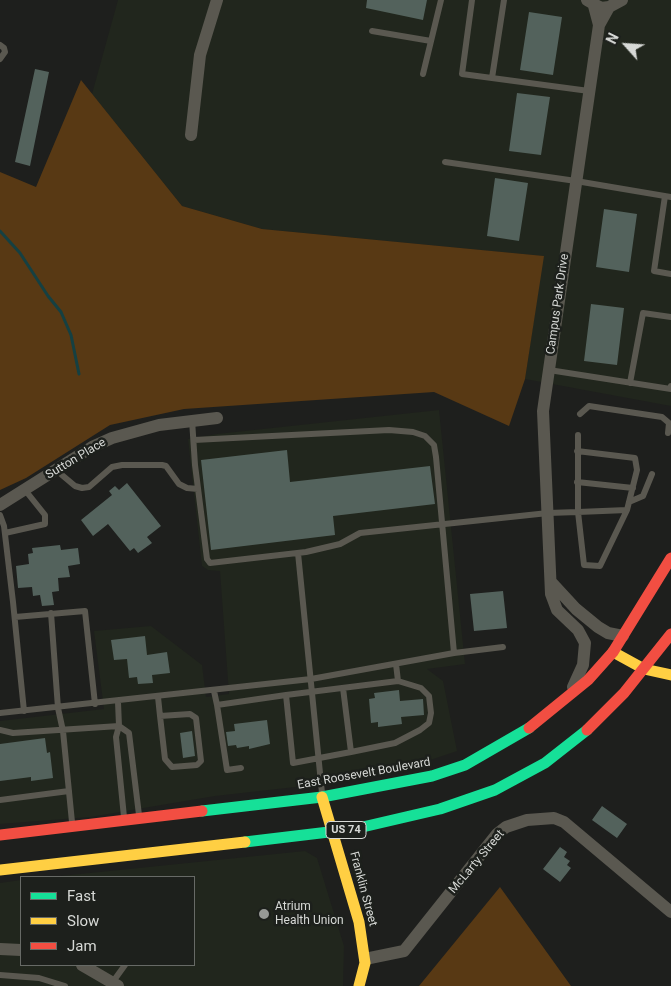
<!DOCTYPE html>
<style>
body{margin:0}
#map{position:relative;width:671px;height:986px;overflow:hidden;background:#1e1f1d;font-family:Roboto,sans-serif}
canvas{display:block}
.legend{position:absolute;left:20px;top:876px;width:175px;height:90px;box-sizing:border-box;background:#1d201c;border:1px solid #676a66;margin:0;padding:6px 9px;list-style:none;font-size:15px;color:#d7d9d6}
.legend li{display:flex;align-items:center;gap:10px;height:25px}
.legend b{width:25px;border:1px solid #676a66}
.north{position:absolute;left:601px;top:20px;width:50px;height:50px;-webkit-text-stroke:4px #1d201c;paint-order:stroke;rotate:296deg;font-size:14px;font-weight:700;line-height:20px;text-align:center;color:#d7d9d6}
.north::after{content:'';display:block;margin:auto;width:18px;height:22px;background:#d7d9d6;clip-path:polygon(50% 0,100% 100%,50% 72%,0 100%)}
</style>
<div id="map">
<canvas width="671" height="986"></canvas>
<ul class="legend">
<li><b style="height:6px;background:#16e098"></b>Fast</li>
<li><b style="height:6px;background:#ffcf43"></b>Slow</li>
<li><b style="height:6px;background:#f24e42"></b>Jam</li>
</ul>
<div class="north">N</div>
</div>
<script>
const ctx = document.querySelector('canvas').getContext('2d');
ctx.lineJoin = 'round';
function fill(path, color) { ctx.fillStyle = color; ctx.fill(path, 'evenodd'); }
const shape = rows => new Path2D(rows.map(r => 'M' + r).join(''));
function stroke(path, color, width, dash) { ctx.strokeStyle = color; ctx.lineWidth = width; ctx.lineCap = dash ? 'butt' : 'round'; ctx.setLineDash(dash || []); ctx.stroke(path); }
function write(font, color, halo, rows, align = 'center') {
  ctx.font = font + ' Roboto,sans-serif'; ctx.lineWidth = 5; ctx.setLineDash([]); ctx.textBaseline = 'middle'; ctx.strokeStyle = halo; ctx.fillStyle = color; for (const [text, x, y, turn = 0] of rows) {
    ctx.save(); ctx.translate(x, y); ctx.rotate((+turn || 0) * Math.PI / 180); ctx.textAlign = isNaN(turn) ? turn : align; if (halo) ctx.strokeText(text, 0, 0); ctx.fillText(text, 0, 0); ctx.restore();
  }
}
const built = shape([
 [118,0,671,0,671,406,525,379,543,256,262,229,182,206,92,94],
 [439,410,465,664,427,669,443,681,457,751,391,773,349,781,215,796,90,817,0,824,0,721,104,709,94,631,151,626,202,665,206,697,229,694,220,571,208,570,202,566,188,439,217,434],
 [305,851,317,858,344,946,343,986,0,986,0,883,21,880,21,965,194,965,194,877,51,877]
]);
const green = shape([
 [81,80,182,206,262,229,544,256,525,379,509,426,434,392,184,409,110,425,26,478,0,490,0,172,36,187],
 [500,887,571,986,419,986]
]);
const stream = shape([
 [0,231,20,253,48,296,61,312,71,335,79,374]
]);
const building = shape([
 [367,0,427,0,423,20,366,8],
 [529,12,562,17,553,75,520,70],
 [35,69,49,72,30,166,15,162],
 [517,93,550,97,541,155,509,151],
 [495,178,528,183,519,241,487,236],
 [604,209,637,214,629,272,596,267],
 [591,304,624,308,617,365,584,361],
 [287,450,290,482,430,466,435,504,333,516,335,535,211,550,201,460],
 [127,483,161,526,147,537,152,543,138,553,134,548,130,551,108,524,93,536,81,520,112,495,109,491,115,486,119,490],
 [60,545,61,550,78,548,80,564,68,566,70,577,58,578,59,591,52,592,54,605,42,606,40,595,33,596,32,587,18,588,16,566,29,564,28,554,33,553,32,548],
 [503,591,507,628,474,631,470,594],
 [145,636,147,655,167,652,170,673,152,675,153,683,138,684,137,677,129,678,127,659,114,660,111,640],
 [399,690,400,701,423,699,424,715,401,717,402,724,378,727,378,722,371,723,369,699,375,698,374,693],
 [267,720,270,744,249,749,249,746,237,748,236,745,228,746,226,732,235,731,234,724],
 [192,731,195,756,183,758,180,733],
 [45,738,47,753,50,752,53,778,31,781,31,777,0,781,0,744],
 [602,806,627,824,617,838,592,820],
 [560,847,567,852,564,857,570,861,567,865,571,868,560,882,543,869]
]);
const lane = shape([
 [472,0,462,74,589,91],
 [372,31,431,41],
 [0,45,4,48,5,52,0,59],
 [423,74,441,0],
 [492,78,504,0],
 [445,162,576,181,671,197],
 [665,196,654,271,671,274],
 [549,370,671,389,671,386],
 [630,383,643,313,671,317],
 [580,414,589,406,662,417,669,423,668,433],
 [192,420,195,465,207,559,210,563,306,552,340,544,360,533,548,513,578,512,627,510,600,566,584,565,578,512,578,435],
 [194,440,389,430,413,432,425,436,434,445,436,457,454,653],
 [577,451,635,458,637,470,627,510],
 [56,470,75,486,82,488,89,487,112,467,122,465,162,465,166,466,179,484,187,488,198,489],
 [577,482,633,488],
 [629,502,643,496,652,474],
 [0,515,4,526,13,602,24,711],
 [5,533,45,524,45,515,25,490],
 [298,553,322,793],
 [51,613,58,708,63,731,72,822],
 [15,617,85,611,95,704],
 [396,664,398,681],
 [214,691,217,705,286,695,293,763,351,752,343,688],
 [286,695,398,681,421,688,429,696,431,713,429,723,420,730,395,743,351,752],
 [158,697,160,716,165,759,172,767,197,765,201,761,196,718,190,714,160,716],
 [118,702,119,726,116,737,124,817],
 [217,705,227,770,241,768],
 [0,713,311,679,454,653,503,647],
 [0,730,13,733,119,726,129,733,139,815],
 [0,800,69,791],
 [0,975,39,978,65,986],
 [112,983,125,965]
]);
const street = shape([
 [587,0,601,8,609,7,622,0],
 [594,6,599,25,609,7],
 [191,135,200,55,217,0],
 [0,505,92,447,112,438,159,425,217,418],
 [552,583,576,609,598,627,608,633,623,636],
 [573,687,583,665,585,643,578,630,557,610,551,594,543,411,599,25],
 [0,949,21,950],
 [365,959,404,951,497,834,506,827,527,820,554,818,564,822,671,912],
 [82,965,118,986]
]);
const fast = shape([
 [202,811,322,797,432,776,465,765,529,728],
 [245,842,354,829,440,809,495,790,545,763,587,730]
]);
const slow = shape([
 [613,652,644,669,671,675],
 [322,797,359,922,365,963,359,986],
 [0,870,245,842]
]);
const jam = shape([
 [529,728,588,680,613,652,671,558],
 [587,730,624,693,671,634],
 [0,835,202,811]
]);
const markers = [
 [264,914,6,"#969895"]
];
const shields = [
 [346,830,40]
];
const shieldNames = [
 ["US 74",346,830]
];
const streetNames = [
 ["Campus Park Drive",558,304,-82],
 ["Sutton Place",76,459,-31],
 ["East Roosevelt Boulevard",364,774,-10],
 ["McLarty Street",477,862,-50],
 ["Franklin Street",363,889,75]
];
const poiNames = [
 ["Atrium",275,907],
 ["Health Union",275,921]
];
fill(built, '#21261d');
fill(green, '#583914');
stroke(stream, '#154042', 3);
fill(building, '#53625c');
stroke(lane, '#5a5850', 6);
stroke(street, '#5a5850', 12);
stroke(fast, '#16e098', 11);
stroke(slow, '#ffcf43', 11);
stroke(jam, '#f24e42', 11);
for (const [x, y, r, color] of markers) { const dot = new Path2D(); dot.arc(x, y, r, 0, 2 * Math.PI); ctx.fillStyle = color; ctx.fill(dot); stroke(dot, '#1d201c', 2); }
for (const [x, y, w] of shields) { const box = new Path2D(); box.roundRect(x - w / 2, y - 8.5, w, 17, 4); ctx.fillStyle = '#1d201c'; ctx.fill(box); stroke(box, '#d7d9d6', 1); }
write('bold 11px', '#d7d9d6', null, shieldNames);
write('12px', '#d7d9d6', '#1d201c', streetNames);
write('12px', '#d7d9d6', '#1d201c', poiNames, 'left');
</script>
